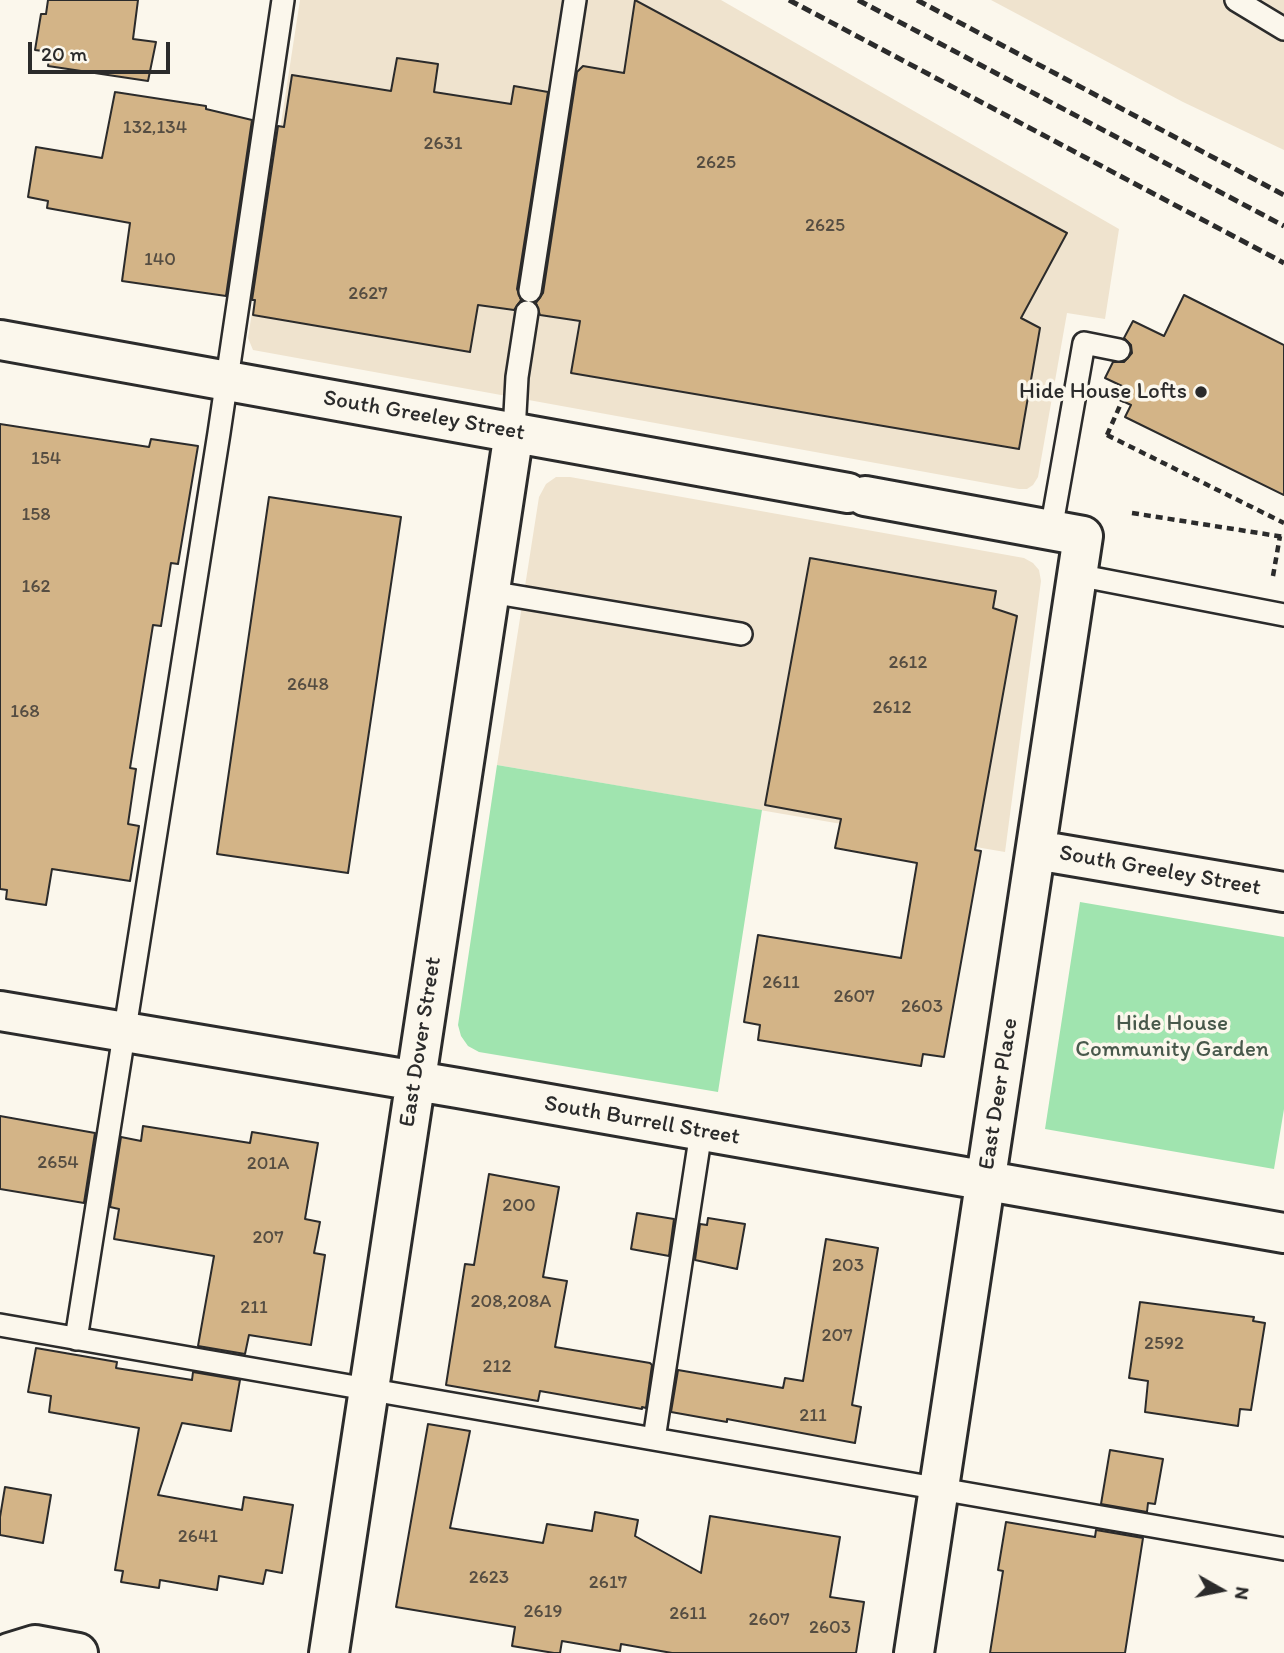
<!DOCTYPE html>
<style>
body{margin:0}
#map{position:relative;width:1284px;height:1653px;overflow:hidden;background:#fbf7ec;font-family:Itim,sans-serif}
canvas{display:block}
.north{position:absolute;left:1186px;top:1555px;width:70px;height:70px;-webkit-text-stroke:5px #fbf7ec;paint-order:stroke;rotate:99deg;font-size:19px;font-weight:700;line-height:28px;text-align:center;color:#2b2b2b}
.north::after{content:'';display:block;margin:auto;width:24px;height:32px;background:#2b2b2b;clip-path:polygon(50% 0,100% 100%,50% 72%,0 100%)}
.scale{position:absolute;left:28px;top:42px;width:142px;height:32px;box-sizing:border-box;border:4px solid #2b2b2b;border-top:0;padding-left:9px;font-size:21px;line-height:24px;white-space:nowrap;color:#2b2b2b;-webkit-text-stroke:5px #fbf7ec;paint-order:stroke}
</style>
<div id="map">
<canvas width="1284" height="1653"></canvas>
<div class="north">N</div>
<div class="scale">20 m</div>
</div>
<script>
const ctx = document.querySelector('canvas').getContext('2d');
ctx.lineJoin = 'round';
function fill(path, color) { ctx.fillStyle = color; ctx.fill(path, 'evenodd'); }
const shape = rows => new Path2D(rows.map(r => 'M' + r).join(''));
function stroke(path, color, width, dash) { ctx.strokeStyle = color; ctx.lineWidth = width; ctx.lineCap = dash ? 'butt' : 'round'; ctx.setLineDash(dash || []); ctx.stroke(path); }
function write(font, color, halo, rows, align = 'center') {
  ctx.font = font + ' Itim,sans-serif'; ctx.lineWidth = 7; ctx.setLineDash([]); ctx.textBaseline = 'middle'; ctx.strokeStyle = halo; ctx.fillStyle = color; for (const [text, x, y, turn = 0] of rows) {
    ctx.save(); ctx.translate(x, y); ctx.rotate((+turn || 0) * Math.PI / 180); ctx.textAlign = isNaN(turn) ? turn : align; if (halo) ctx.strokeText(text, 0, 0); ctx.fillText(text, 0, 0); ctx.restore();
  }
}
const built = shape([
 [300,0,721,0,1119,229,1105,319,1067,313,1038,477,1033,485,1027,489,1019,489,253,350,248,338],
 [991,0,1284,0,1284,150,1183,102],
 [556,477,570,477,1024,558,1033,563,1039,570,1041,581,1005,852,497,765,539,497,546,484]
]);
const green = shape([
 [497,765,762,810,718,1092,479,1052,468,1046,461,1036,458,1025],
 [1080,902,1284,937,1284,1109,1274,1169,1045,1129]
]);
const building = shape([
 [48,0,138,0,133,39,156,42,148,81,48,66,50,52,35,50,41,14,46,14,48,0],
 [635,0,1067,233,1021,318,1040,328,1019,449,571,373,580,321,540,315,536,303,543,293,577,72,583,66,624,73,635,0],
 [397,58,438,64,434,92,511,104,514,86,548,92,517,289,521,300,514,310,478,305,470,352,253,315,255,300,252,300,278,126,284,127,292,75,391,91,397,58],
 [115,92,206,106,206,109,252,120,226,296,122,281,130,223,47,208,48,201,28,197,36,147,102,158,115,92],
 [1184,295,1284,345,1284,495,1125,417,1131,405,1116,398,1122,386,1105,378,1113,362,1124,362,1132,353,1131,345,1124,338,1133,321,1164,336,1184,295],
 [0,424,149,447,151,439,198,446,178,564,171,563,161,626,153,625,130,768,136,769,128,824,139,826,130,881,52,869,46,905,6,899,7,890,0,889,0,424],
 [269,497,401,517,348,873,217,854,269,497],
 [810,558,996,591,993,608,1017,616,975,850,981,851,944,1057,923,1054,921,1066,758,1040,760,1025,744,1022,758,935,901,958,917,863,835,848,841,819,765,805,810,558],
 [0,1116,95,1133,84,1203,0,1189,0,1116],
 [143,1126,250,1143,252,1132,318,1143,305,1219,320,1222,314,1253,325,1255,311,1345,249,1335,245,1354,198,1346,214,1256,114,1239,119,1209,110,1207,121,1137,141,1141,143,1126],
 [489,1174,559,1187,543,1277,567,1281,555,1347,650,1363,652,1365,646,1408,642,1407,642,1409,540,1391,538,1401,446,1385,465,1264,474,1265,489,1174],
 [637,1213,674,1219,669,1256,631,1249,637,1213],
 [708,1218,745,1224,737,1269,695,1260,700,1224,707,1225,708,1218],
 [826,1239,878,1248,852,1405,861,1407,855,1443,727,1419,727,1422,671,1412,678,1370,783,1388,785,1378,803,1381,826,1239],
 [1140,1302,1254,1317,1253,1321,1265,1323,1251,1410,1240,1409,1238,1426,1145,1412,1148,1381,1129,1378,1140,1302],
 [36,1348,117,1362,116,1368,192,1380,193,1372,240,1380,231,1431,182,1423,158,1495,242,1510,244,1497,293,1505,282,1573,266,1570,263,1584,219,1576,217,1590,160,1580,159,1588,121,1582,123,1571,115,1570,139,1428,49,1412,51,1396,28,1392,36,1348],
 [428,1424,470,1431,450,1528,543,1543,547,1524,592,1531,595,1512,638,1520,635,1536,701,1573,710,1516,840,1537,830,1597,864,1602,856,1653,672,1653,621,1644,620,1651,562,1641,560,1653,554,1653,512,1646,515,1627,396,1607,428,1424],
 [1110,1450,1163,1459,1155,1504,1148,1503,1147,1512,1101,1504,1110,1450],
 [5,1487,51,1495,43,1543,0,1535,0,1517,5,1487],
 [1006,1522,1095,1537,1096,1530,1143,1538,1125,1653,990,1653,1003,1571,998,1570,1006,1522]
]);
const path = shape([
 [1107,435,1284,523],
 [1107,435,1122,401],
 [1132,513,1284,537],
 [1273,576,1280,536]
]);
const lane = shape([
 [1236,0,1284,29],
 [530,291,575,0],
 [514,432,517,377,527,312],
 [1051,530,1084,343,1119,350],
 [1077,575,1284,615],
 [490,592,741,634],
 [0,1325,1284,1549],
 [76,1339,219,433,283,0],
 [654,1439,701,1132]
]);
const street = shape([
 [0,340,848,493],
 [865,496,1083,536,914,1653],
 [1036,850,1284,892],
 [0,1011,458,1088,1284,1233],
 [9,1653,35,1645,78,1653],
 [329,1653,514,432]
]);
const rail = shape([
 [789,0,1284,263],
 [858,0,1284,226],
 [917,0,1284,195]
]);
const markers = [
 [1201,392,7,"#2b2b2b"]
];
const numberNames = [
 ["132,134",155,128],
 ["2631",443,144],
 ["2625",716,163],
 ["2625",825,226],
 ["140",160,260],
 ["2627",368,294],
 ["154",46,459],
 ["158",36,515],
 ["162",36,587],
 ["2612",908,663],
 ["2648",308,685],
 ["2612",892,708],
 ["168",25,712],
 ["2611",781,983],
 ["2607",854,997],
 ["2603",922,1007],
 ["2654",58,1163],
 ["201A",268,1164],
 ["200",519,1206],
 ["207",268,1238],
 ["203",848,1266],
 ["208,208A",511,1302],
 ["211",254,1308],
 ["207",837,1336],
 ["2592",1164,1344],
 ["212",497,1367],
 ["211",813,1416],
 ["2641",198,1537],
 ["2623",489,1578],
 ["2617",608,1583],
 ["2619",543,1612],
 ["2611",688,1614],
 ["2607",769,1620],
 ["2603",830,1628]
];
const poiNames = [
 ["Hide House Lofts",1187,392]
];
const streetNames = [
 ["South Greeley Street",424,416,10],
 ["South Greeley Street",1160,871,10],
 ["East Dover Street",421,1042,-81],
 ["East Deer Place",999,1094,-81],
 ["South Burrell Street",642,1121,10]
];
const parkNames = [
 ["Hide House",1172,1024],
 ["Community Garden",1172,1050]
];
fill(built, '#efe3ce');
fill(green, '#a0e4af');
fill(building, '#d3b487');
stroke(building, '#2b2b2b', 2);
stroke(lane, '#2b2b2b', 26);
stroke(street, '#2b2b2b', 44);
stroke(path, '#2b2b2b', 4.5, [7, 5]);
stroke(lane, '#fbf7ec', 21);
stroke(street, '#fbf7ec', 38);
stroke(rail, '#2b2b2b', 5, [10, 5]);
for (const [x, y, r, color] of markers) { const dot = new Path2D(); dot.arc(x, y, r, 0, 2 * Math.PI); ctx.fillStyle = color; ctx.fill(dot); stroke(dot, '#fbf7ec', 2.5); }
write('19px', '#554d42', null, numberNames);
write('23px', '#2b2b2b', '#fbf7ec', poiNames, 'right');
write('23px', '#2b2b2b', '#fbf7ec', streetNames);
write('23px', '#48594c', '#fbf7ec', parkNames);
</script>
